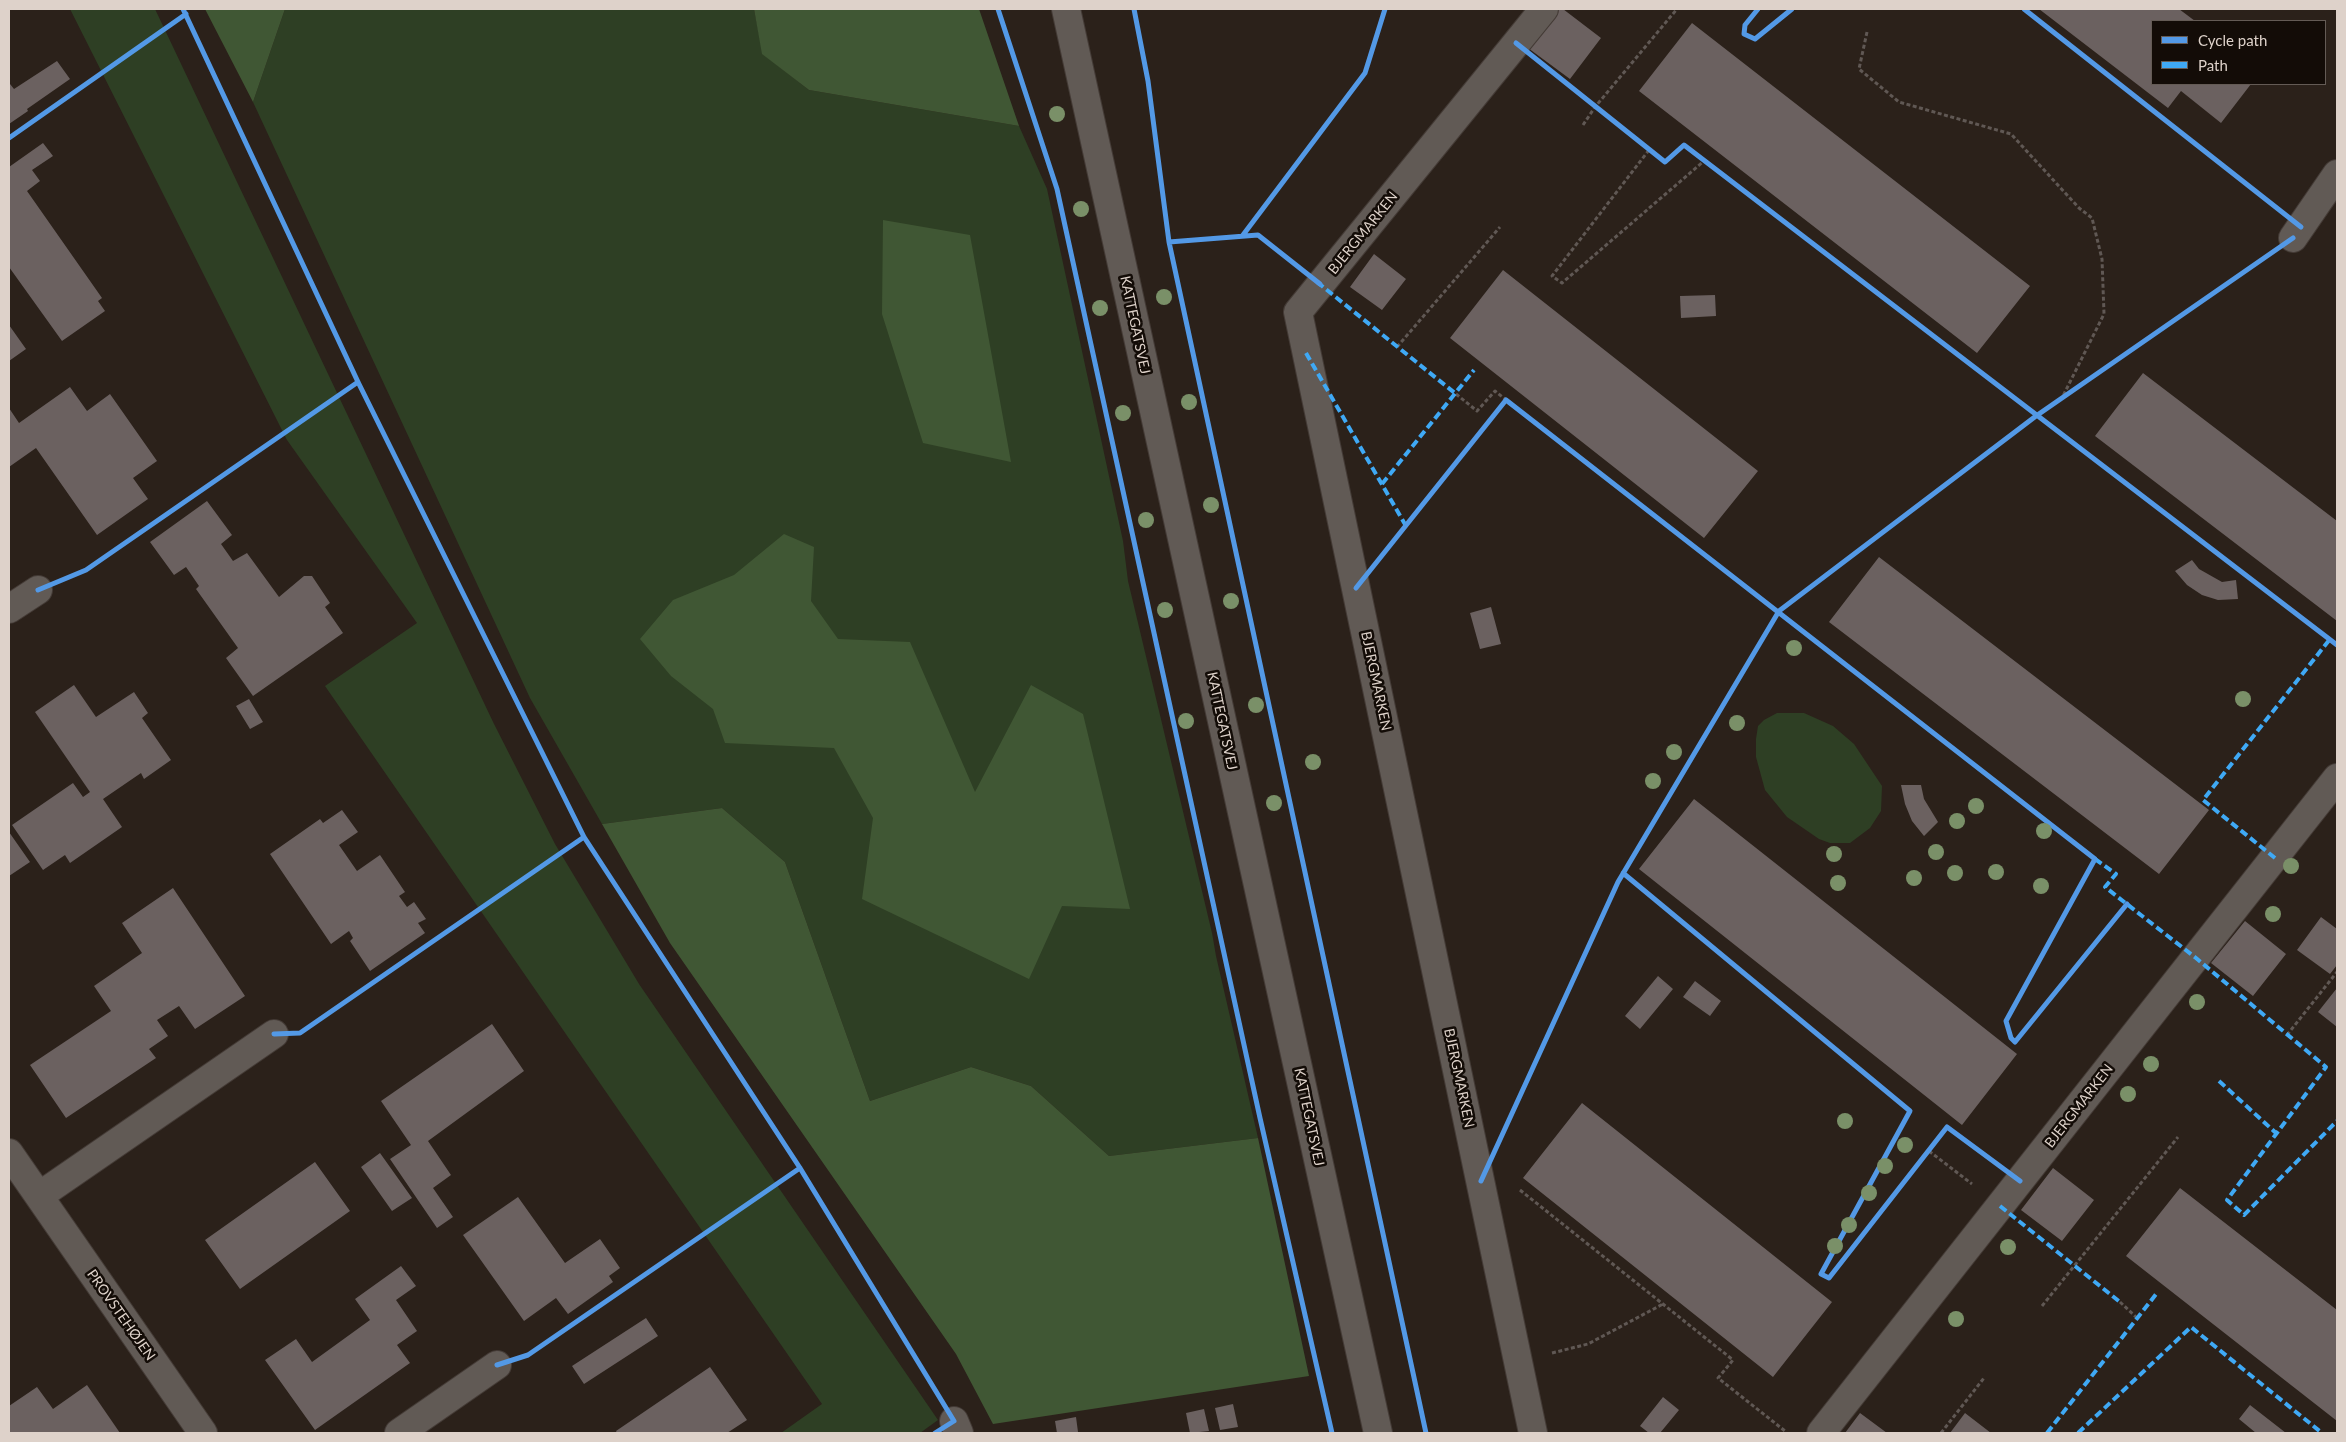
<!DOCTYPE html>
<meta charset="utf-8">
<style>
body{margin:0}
#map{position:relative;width:2346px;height:1442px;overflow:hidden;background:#2b211a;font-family:Lato,sans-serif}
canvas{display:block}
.frame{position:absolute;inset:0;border:10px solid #ded2ca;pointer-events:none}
.legend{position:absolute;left:2151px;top:20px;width:175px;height:65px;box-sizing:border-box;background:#130c07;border:1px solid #645b55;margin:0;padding:6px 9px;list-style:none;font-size:15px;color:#ded2ca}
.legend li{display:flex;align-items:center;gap:10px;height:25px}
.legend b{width:25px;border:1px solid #645b55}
</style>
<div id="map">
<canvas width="2346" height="1442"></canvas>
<div class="frame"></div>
<ul class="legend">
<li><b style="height:6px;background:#5399e6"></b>Cycle path</li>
<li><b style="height:6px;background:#3fa9f5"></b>Path</li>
</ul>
</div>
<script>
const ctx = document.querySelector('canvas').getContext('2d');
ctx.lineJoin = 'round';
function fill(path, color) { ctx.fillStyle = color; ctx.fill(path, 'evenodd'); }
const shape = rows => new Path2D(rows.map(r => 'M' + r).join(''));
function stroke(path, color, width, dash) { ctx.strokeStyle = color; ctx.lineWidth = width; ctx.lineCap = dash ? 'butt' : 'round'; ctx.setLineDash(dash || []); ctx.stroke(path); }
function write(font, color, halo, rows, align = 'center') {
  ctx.font = font + ' Lato,sans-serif'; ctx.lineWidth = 5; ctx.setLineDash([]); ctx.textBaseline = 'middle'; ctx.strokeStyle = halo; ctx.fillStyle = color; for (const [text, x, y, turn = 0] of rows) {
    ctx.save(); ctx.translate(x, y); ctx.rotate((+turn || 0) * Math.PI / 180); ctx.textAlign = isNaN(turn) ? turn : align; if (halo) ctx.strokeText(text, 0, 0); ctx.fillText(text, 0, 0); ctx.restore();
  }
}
const green = shape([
 [70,9,155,9,494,724,555,844,639,984,938,1420,920,1433,781,1433,822,1404,325,686,417,623,287,440],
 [285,9,754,9,763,54,809,90,1019,126,1047,189,1123,541,1128,581,1212,933,1216,956,1258,1138,1109,1156,1031,1086,971,1067,870,1101,785,862,722,808,602,824,530,698,253,102],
 [1777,713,1804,713,1833,726,1854,744,1882,786,1881,811,1870,828,1850,843,1830,843,1819,839,1787,817,1765,790,1756,757,1756,739,1758,726,1764,720]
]);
const forest = shape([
 [205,9,285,9,253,102],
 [754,9,979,9,1019,126,809,90,762,54],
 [883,220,970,235,1011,462,923,443,882,314],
 [784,534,814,547,811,601,838,639,910,642,975,792,1031,685,1083,714,1130,909,1062,906,1029,979,862,899,873,818,834,748,725,743,713,709,671,676,640,639,673,600,734,575],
 [722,808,785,862,870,1101,971,1067,1031,1086,1109,1156,1258,1138,1309,1376,993,1424,956,1354,670,943,602,824]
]);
const building = shape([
 [1558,9,1563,9,1601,38,1570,79,1528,48],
 [2039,9,2179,9,2195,21,2152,21,2152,84,2251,84,2221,123,2181,91,2168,108],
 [1692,23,2030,286,1977,353,1639,91],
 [57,61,70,79,27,109,28,111,9,124,9,85,10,84,14,89],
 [43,143,53,156,32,170,40,181,27,191,102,298,98,301,105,311,62,341,9,267,9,167],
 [1374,254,1406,279,1382,310,1350,287],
 [1503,270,1758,471,1704,538,1450,338],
 [1715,295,1716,316,1681,318,1680,296],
 [9,325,26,349,9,361],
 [2143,373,2337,521,2337,621,2095,436],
 [70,387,87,411,110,394,157,461,133,478,148,499,97,535,36,448,9,467,9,408,19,423],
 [207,501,232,535,221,544,233,561,247,553,279,597,304,576,312,576,330,603,325,607,343,633,253,696,226,658,238,648,196,589,199,586,186,567,174,575,150,542],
 [1879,557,2209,810,2159,874,1829,622],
 [2192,560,2199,569,2222,582,2236,580,2238,599,2218,600,2202,595,2187,585,2175,571],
 [1491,607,1501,644,1480,649,1470,613],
 [74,685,96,717,134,692,148,713,142,718,171,760,144,779,141,773,103,799,122,827,70,863,65,855,43,870,12,825,73,783,83,797,90,792,35,712],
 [249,699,263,722,250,729,236,706],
 [1901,785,1921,785,1924,799,1938,822,1924,836,1912,821,1905,804],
 [1694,799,2017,1054,1962,1125,1639,869],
 [342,810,358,832,339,845,357,871,380,855,405,892,399,896,407,907,414,902,426,919,418,923,425,933,370,971,350,941,353,938,349,931,331,944,270,854,320,819,323,823],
 [9,832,30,862,9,876],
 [173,888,245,996,195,1029,179,1006,157,1020,168,1036,149,1049,156,1058,66,1118,30,1065,111,1011,94,986,142,953,122,923],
 [2321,917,2337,929,2337,965,2330,974,2297,950],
 [2245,921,2286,954,2253,996,2211,963],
 [1658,976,1673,989,1640,1029,1625,1016],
 [1695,981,1721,1001,1710,1016,1683,997],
 [2337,988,2337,1027,2318,1012],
 [492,1024,524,1071,428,1141,451,1175,433,1188,453,1217,437,1228,390,1159,411,1145,381,1101],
 [1582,1103,1832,1302,1773,1377,1523,1178],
 [380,1153,412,1198,392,1211,361,1167],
 [315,1162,350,1211,240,1289,205,1240],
 [2053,1168,2094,1200,2062,1241,2021,1210],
 [2180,1188,2337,1310,2337,1421,2126,1256],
 [518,1197,565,1263,600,1239,620,1268,609,1276,613,1282,568,1314,556,1298,524,1321,463,1235],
 [401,1266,416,1286,396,1300,417,1331,397,1345,410,1363,315,1430,265,1360,296,1339,312,1362,370,1320,355,1299],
 [646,1318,658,1336,584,1384,572,1366],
 [710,1367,747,1420,727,1433,617,1433,616,1431],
 [87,1385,120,1433,9,1433,9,1406,37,1387,53,1409],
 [1663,1397,1679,1410,1660,1433,1649,1433,1640,1426],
 [1233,1404,1238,1427,1220,1430,1215,1408],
 [2250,1405,2286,1433,2256,1433,2239,1419],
 [1204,1409,1209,1431,1190,1433,1186,1413],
 [1860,1413,1887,1433,1845,1433],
 [1965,1413,1991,1433,1950,1433],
 [1076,1417,1078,1432,1057,1433,1055,1421]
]);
const path = shape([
 [1867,32,1859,69,1899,102,2011,134,2079,208,2092,218,2102,259,2104,314,2062,398],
 [1583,125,1595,107,1677,9],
 [1649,150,1552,276,1562,283,1704,161],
 [1397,347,1500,227],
 [1456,394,1477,411,1495,391,1506,400],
 [2287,1035,2337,972],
 [1929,1151,1972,1184],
 [1520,1190,1733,1360,1718,1378,1785,1431],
 [2120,1302,2137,1318],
 [2042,1306,2178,1137],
 [1552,1353,1588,1344,1663,1304],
 [1941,1433,1984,1378]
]);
const minor = shape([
 [2293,238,2337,174],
 [9,609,38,590],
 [9,1153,203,1433],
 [39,1196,274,1034],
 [954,1421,959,1433],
 [399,1433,497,1365],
 [1533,1433,1298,312,1544,9],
 [1821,1433,2337,778]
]);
const tertiary = shape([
 [1066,9,1378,1433]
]);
const quiet = shape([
 [1317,282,1456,394],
 [1306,353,1406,526],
 [1382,484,1474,370],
 [2275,858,2203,800,2330,639],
 [2095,859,2116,874,2105,887,2196,958,2326,1067,2227,1200,2244,1215,2337,1121],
 [2219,1081,2277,1134],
 [2000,1206,2120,1302],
 [2047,1433,2157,1293],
 [2078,1433,2191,1327,2322,1433]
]);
const cycleway = shape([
 [183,9,358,382,584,837,800,1168,954,1421,935,1433],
 [998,9,1057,189,1260,1118,1332,1433],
 [1134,9,1148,81,1169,242,1426,1433],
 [1758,9,1745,25,1744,34,1755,39,1792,9],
 [2024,9,2301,227],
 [1516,43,1665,162,1684,145,2337,645],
 [9,138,186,14],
 [1243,235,1365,73,1385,9],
 [1169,242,1258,235,1320,284],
 [1356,588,1506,400,2095,859,2006,1021,2011,1038,2015,1042,2127,904],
 [38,590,86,570,358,382],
 [1623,873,1910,1111,1821,1274,1829,1278,1947,1127,2020,1181],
 [274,1034,300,1033,584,837],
 [1481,1181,1618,882,1779,611,2036,416,2293,238],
 [497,1365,528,1355,800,1168]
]);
const trees = [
 [1057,114],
 [1081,209],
 [1164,297],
 [1100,308],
 [1189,402],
 [1123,413],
 [1211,505],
 [1146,520],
 [1231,601],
 [1165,610],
 [1794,648],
 [2243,699],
 [1256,705],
 [1186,721],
 [1737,723],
 [1674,752],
 [1313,762],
 [1653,781],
 [1274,803],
 [1976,806],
 [1957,821],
 [2044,831],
 [1936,852],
 [1834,854],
 [2291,866],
 [1996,872],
 [1955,873],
 [1914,878],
 [1838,883],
 [2041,886],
 [2273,914],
 [2197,1002],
 [2151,1064],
 [2128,1094],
 [1845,1121],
 [1905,1145],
 [1885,1166],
 [1869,1193],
 [1849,1225],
 [1835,1246],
 [2008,1247],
 [1956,1319]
];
const streetNames = [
 ["BJERGMARKEN",1363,233,-51],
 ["KATTEGATSVEJ",1135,325,78],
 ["BJERGMARKEN",1376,681,78],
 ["KATTEGATSVEJ",1222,721,78],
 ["BJERGMARKEN",1459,1078,78],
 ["BJERGMARKEN",2079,1106,-52],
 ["KATTEGATSVEJ",1309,1117,78],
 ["PROVSTEHØJEN",121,1315,55]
];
fill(green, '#2e3f24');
fill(forest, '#405734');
fill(building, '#6b6160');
stroke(minor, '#443b36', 30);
stroke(tertiary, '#443b36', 30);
stroke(path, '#605854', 3, [4, 2.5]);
stroke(minor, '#615a55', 28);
stroke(tertiary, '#615a55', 28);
stroke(quiet, '#3fa9f5', 4, [8, 4]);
stroke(cycleway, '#5399e6', 5);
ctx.fillStyle = '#7a9068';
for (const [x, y] of trees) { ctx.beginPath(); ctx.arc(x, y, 8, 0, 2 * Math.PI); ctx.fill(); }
write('14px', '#ded2ca', '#130c07', streetNames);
</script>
